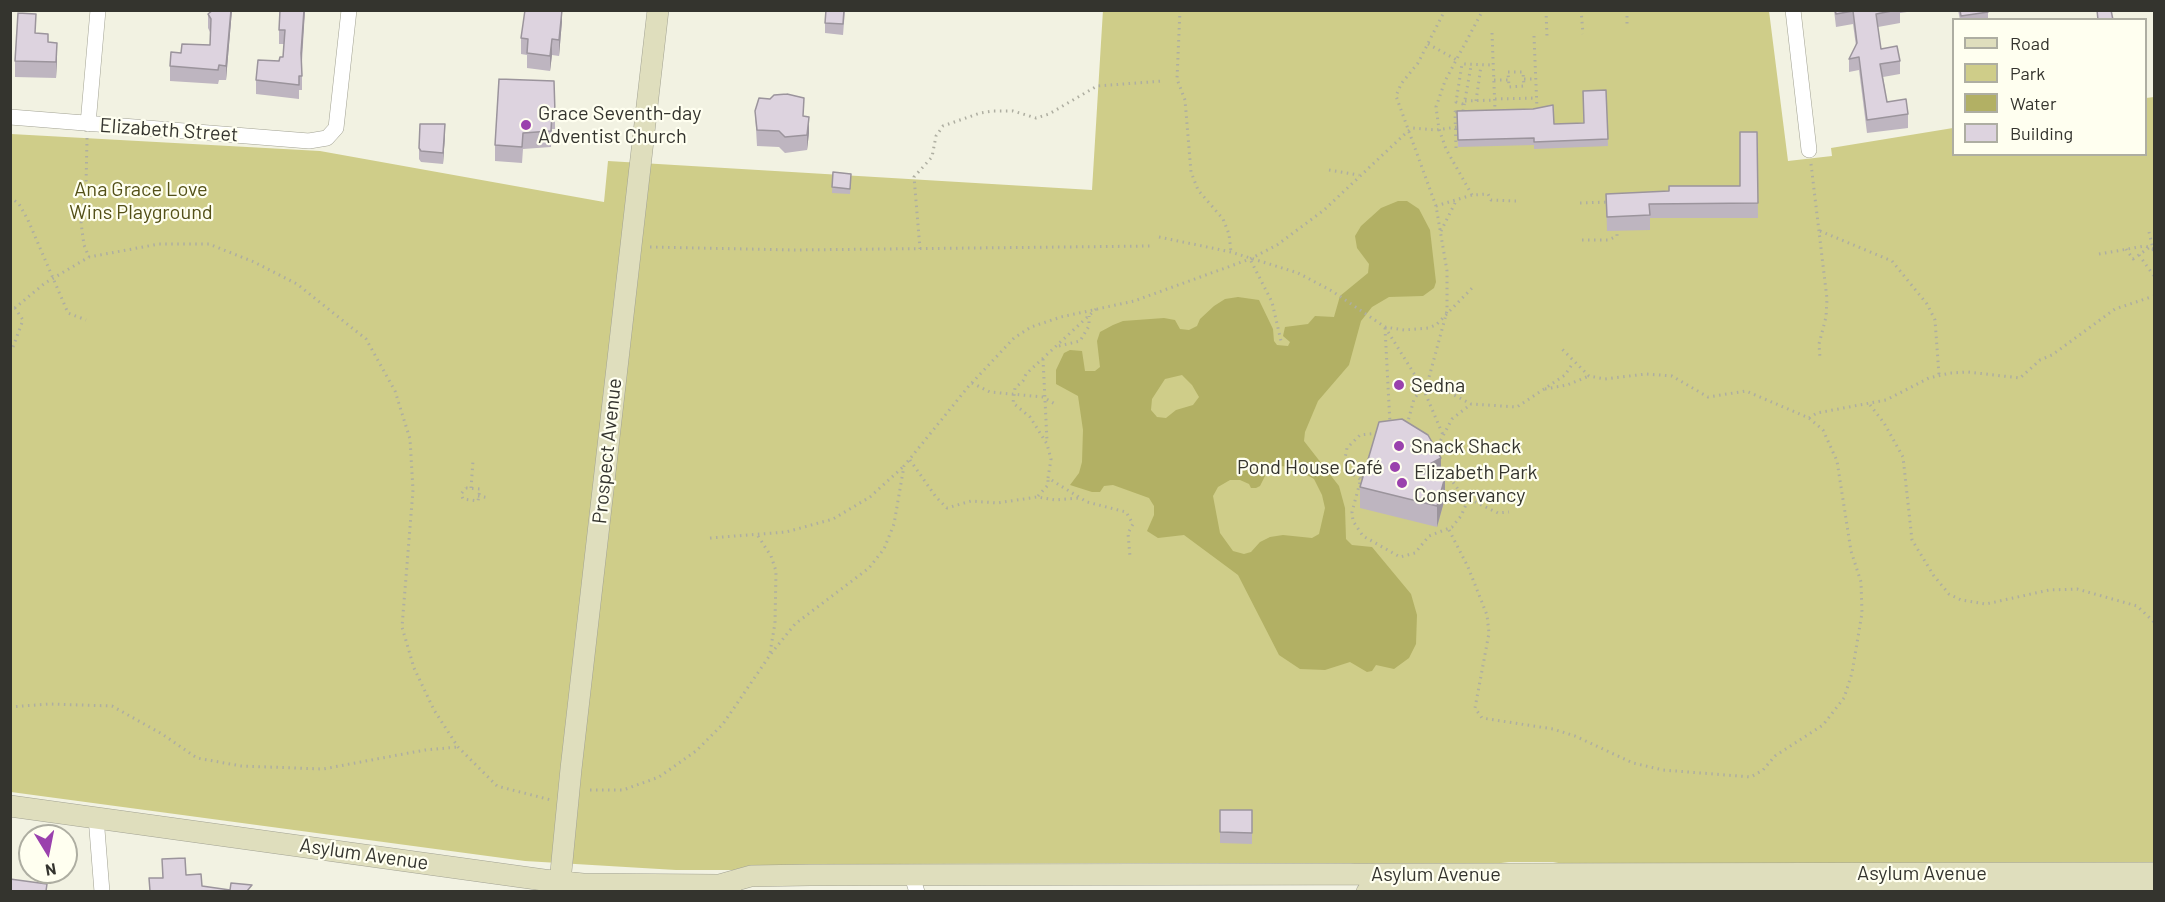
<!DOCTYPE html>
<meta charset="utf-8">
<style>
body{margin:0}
#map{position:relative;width:2165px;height:902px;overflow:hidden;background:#f2f2e2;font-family:Barlow,sans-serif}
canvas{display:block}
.frame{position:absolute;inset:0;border:12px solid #34342e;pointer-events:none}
.legend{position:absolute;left:1952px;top:18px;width:195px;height:138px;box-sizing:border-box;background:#fffff0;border:2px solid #aeaea2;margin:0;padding:8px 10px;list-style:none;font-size:18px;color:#34342e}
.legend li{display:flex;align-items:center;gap:12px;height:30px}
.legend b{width:30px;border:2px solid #aeaea2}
.north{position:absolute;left:18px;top:824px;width:60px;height:60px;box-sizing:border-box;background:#fffff0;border:2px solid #aeaea2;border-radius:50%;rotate:170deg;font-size:16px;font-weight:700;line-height:24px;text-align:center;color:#34342e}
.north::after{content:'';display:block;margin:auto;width:21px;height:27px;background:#9a41ad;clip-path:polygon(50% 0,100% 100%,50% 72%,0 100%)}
</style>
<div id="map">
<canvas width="2165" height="902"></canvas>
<div class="frame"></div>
<ul class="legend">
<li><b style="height:8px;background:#dfdebd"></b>Road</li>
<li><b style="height:16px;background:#cfcd89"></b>Park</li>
<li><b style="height:16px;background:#b2b064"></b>Water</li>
<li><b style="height:16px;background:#ddd3df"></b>Building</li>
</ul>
<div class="north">N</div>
</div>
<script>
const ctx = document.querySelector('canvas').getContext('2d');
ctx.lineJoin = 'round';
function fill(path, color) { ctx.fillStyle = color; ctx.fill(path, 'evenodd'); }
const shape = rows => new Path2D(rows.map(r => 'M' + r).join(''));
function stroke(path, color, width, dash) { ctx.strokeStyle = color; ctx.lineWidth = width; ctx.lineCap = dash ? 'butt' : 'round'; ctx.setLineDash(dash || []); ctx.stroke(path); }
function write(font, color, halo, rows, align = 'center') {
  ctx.font = font + ' Barlow,sans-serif'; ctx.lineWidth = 4.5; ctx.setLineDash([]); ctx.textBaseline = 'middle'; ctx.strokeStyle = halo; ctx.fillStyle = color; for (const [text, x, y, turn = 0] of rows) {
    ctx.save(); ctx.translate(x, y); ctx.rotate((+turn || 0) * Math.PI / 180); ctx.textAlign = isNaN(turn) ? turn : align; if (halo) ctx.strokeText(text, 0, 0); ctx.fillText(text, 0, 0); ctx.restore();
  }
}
const green = shape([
 [1103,10,1769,11,1788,161,1832,156,1831,148,1953,128,1954,154,2146,154,2146,98,2154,97,2154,867,1585,868,1553,862,1509,862,1462,868,1371,868,1350,863,1193,863,890,864,868,870,676,870,525,861,11,792,11,134,320,151,604,202,608,161,1092,190]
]);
const water = shape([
 [1398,201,1407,201,1419,209,1430,230,1436,282,1434,288,1423,296,1389,297,1372,307,1361,321,1349,365,1318,401,1305,432,1304,441,1339,486,1345,508,1346,539,1352,545,1372,547,1411,594,1417,615,1416,644,1409,658,1394,669,1376,665,1372,671,1367,672,1350,662,1325,670,1300,669,1279,655,1238,575,1184,535,1158,538,1147,531,1154,515,1154,506,1149,498,1113,485,1104,486,1100,492,1092,492,1070,485,1079,473,1082,462,1083,430,1078,396,1056,384,1056,370,1064,353,1070,350,1082,351,1085,371,1095,371,1100,367,1097,341,1100,332,1113,325,1123,321,1164,318,1175,320,1180,329,1189,330,1197,326,1200,319,1214,306,1225,299,1238,297,1259,300,1273,329,1274,341,1277,345,1288,346,1290,342,1283,336,1285,327,1308,324,1315,316,1334,317,1340,296,1368,273,1369,264,1357,248,1355,236,1361,226,1381,208],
 [1182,375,1192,385,1199,397,1193,405,1176,410,1166,418,1157,417,1151,410,1152,399,1165,379],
 [1279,466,1293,467,1314,479,1322,495,1325,508,1319,534,1312,538,1283,535,1270,537,1260,542,1251,552,1244,554,1233,551,1220,533,1213,496,1218,487,1230,480,1240,480,1249,484,1251,488,1256,488,1260,486,1266,474]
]);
const path = shape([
 [1180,10,1177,79,1185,100,1191,172,1198,190,1223,219,1229,234,1231,252],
 [1546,10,1547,37],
 [1581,10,1583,34],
 [1627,10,1627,26],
 [1492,33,1495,110],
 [1534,36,1537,109],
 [1428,44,1457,60],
 [1508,72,1523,72,1524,86,1509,87,1508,72],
 [1524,79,1536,79],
 [1494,80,1508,80],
 [1495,99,1537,98],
 [1465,101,1495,100],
 [1476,101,1481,66],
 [1463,104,1456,102,1462,64,1493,65],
 [1463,111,1471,66],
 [87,138,86,186,81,223,84,245,89,257],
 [1456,148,1455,112,1460,111],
 [1811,164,1827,299,1826,317,1819,344,1820,358],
 [1329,170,1359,175],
 [1472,195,1446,149,1439,129,1436,107,1445,81,1483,10],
 [10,197,19,204,28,220,68,313,86,320],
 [1580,203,1609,202],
 [1436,206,1472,195,1488,194,1491,200,1516,201],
 [1441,231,1457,199],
 [1820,231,1892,261,1927,304,1935,320,1939,375],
 [2149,232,2154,253],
 [1159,237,1231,252,1298,273,1332,291,1385,327,1404,330,1428,328,1436,325,1474,286],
 [1582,240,1608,240,1617,236,1617,231],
 [650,247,794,250,1153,246],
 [920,249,914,177,932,157,936,136,943,126,980,113,993,111,1013,111,1036,118,1049,114,1097,86,1163,81],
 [2126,249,2133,259,2150,247],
 [2099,254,2145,246,2154,249],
 [2139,255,2154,276],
 [1251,261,1272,302,1281,341],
 [1096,309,1026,374,1023,381,1015,388,1013,403,1030,417,1047,444,1051,459,1048,478,1087,502,1126,512,1133,524,1128,533,1130,557],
 [10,312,45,283,89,257,159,244,209,244,254,262,297,284,366,339,395,391,410,439,413,490,402,627,414,668,434,710,458,747,497,786,551,800],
 [1385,327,1423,388,1443,435],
 [1385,328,1390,424],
 [1059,346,1080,341,1089,326,1089,316],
 [13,347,23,320,15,308],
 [1043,359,1047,441],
 [1428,381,1471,404,1517,407,1565,375,1573,363],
 [972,383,990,392,1043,397,1055,404],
 [1545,389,1567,385,1589,376],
 [1870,405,1884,423,1903,457,1912,540,1934,576,1949,594,1961,600,1986,604,2049,590,2077,589,2137,606,2154,622],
 [1809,418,1817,413,1886,400,1929,378,1950,373,1968,372,2020,378,2040,360,2052,355,2115,309,2154,296],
 [1407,425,1414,399,1428,381,1447,311,1447,271,1436,206,1396,96,1401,84,1418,63,1445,10],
 [1435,451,1452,419,1471,404],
 [910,460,936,497,947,508,971,501,997,503,1037,497,1055,500,1079,498],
 [1439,463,1463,496,1498,513,1509,512],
 [1363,471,1352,512,1353,521,1363,536,1400,557,1415,553,1429,536,1452,527,1461,516,1468,500],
 [1360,479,1349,472,1345,458,1347,448,1360,435,1379,433],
 [466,488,480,489,478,501,463,499,461,494,466,488],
 [471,488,473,461],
 [478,496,489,498],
 [1038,496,1048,485,1048,478],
 [1449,530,1468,567,1487,615,1489,633,1475,708,1482,718,1553,729,1575,736,1633,763,1663,770,1751,777,1763,770,1775,756,1823,725,1844,698,1852,673,1862,613,1861,582,1851,551,1837,461,1823,430,1809,418,1746,391,1708,397,1672,376,1646,374,1605,379,1589,376,1561,348],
 [758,536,771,556,776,571,775,623,770,653],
 [710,538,786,532,833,519,870,497,904,466],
 [10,707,49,704,112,706,162,734,197,758,241,766,323,769,425,750,458,747],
 [590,790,623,790,659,777,696,751,723,724,770,655,795,624,869,568,884,549,894,524,904,466,968,387,1014,338,1031,327,1061,317,1134,301,1250,259,1277,245,1324,210,1407,132,1413,128,1436,130,1457,127]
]);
const minor = shape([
 [1793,10,1809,150],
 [10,117,309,141,327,138,336,128,349,10],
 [88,124,98,10],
 [96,817,102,892],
 [912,876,917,892]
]);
const secondary = shape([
 [10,806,544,880,583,884,719,885,731,888],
 [719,885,751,876,810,875,2154,873],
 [562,892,560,882,571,769,658,10],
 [1367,892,2154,891]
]);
const wall = shape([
 [232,10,226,80,219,80,218,84,170,81,170,66,181,53,210,45,210,32,208,28,208,14],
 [305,10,302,62,302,90,299,90,299,99,256,94,256,80,283,57,284,44,279,44,279,30],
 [562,10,562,21,559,56,552,55,550,71,527,68,527,55,521,54,521,38],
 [845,10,843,35,825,33,825,23],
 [1834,10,1907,10,1907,12,1900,13,1900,23,1878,27,1881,49,1900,61,1900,74,1883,77,1887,102,1908,114,1908,128,1867,133,1859,70,1849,72,1849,59,1856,46,1853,24,1836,27],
 [1958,10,1988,10,1988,20,1960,20],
 [36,33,48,42,57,59,56,78,15,77,15,61],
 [499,79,555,113,555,129,552,129,551,147,523,149,522,163,495,161,495,145],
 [1606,90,1608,146,1534,149,1534,145,1458,147,1457,111,1554,124,1583,123],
 [755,111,804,117,809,133,807,150,785,153,779,147,757,146],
 [1757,132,1758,218,1650,218,1650,230,1607,231,1606,194,1669,191,1740,186],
 [445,134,443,164,421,162,419,159,419,148],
 [833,172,851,174,850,194,832,193],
 [1441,476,1445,498,1437,527,1360,508,1360,487],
 [1220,810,1252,810,1252,844,1220,843]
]);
const shadedWall = shape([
 [231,10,232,10,226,80,226,66],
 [304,10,305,10,301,68,301,53],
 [562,10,562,21,559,56,559,40],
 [552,39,552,55,550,71,550,56],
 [57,43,57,59,56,78,56,62],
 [809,117,809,133,807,150,807,135],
 [445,124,445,134,443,164,443,153],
 [1441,458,1441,479,1415,472],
 [1445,477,1445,498,1437,527,1437,506]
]);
const building = shape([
 [213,10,231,10,226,66,219,65,218,70,170,66,171,52,181,53,182,44,210,45,211,19,208,14,213,10],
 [280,10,304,10,301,53,302,76,299,76,299,85,256,80,258,60,279,61,280,57,283,57,285,30,279,30,280,10],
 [525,10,562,10,559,40,552,39,550,56,527,53,528,39,521,38,525,10],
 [826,10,844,10,843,24,825,23,826,10],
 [1835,10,1897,10,1876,14,1881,49,1897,46,1900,61,1880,64,1887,102,1906,99,1908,114,1867,120,1859,57,1849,59,1857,43,1853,11,1836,14,1835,10],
 [1960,10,1988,10,1988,12,1961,16,1960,10],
 [2097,10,2111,10,2113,20,2098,20,2097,10],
 [18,13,36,14,35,33,48,34,48,42,57,43,56,62,15,61,18,13],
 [499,79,554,81,555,113,552,113,551,131,523,133,522,147,495,145,499,79],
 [1606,90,1608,139,1534,142,1534,138,1458,140,1457,111,1533,109,1553,105,1554,124,1584,123,1583,91,1606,90],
 [787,94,804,98,803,116,809,117,807,135,785,137,779,131,757,130,755,111,759,98,770,99,774,95,787,94],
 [420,124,445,124,443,153,421,151,419,148,420,124],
 [1740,132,1757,132,1758,203,1649,204,1650,215,1607,217,1606,194,1669,191,1669,186,1740,186,1740,132],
 [833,172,851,174,850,189,832,187,833,172],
 [1402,419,1428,435,1441,458,1415,472,1445,477,1437,506,1360,487,1379,422,1402,419],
 [1220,810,1252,810,1252,833,1220,832,1220,810],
 [185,858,186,875,201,874,202,886,230,890,231,883,252,885,247,891,150,891,149,878,163,878,162,859,185,858],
 [10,879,47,884,46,891,10,891,10,879]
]);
const markers = [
 [526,125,6,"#9a41ad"],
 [1399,385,6,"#9a41ad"],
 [1399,446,6,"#9a41ad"],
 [1395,467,6,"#9a41ad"],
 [1402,483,6,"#9a41ad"]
];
const poiNames = [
 ["Grace Seventh-day",538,113],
 ["Adventist Church",538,136],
 ["Sedna",1411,385],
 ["Snack Shack",1411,446],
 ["Pond House Café",1383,467,"right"],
 ["Elizabeth Park",1414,472],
 ["Conservancy",1414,495]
];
const streetNames = [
 ["Elizabeth Street",169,130,4],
 ["Prospect Avenue",607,451,-84],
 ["Asylum Avenue",364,854,8],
 ["Asylum Avenue",1922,873],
 ["Asylum Avenue",1436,874]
];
const parkNames = [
 ["Ana Grace Love",141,189],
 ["Wins Playground",141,212]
];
fill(green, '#cfcd89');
fill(water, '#b2b064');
stroke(minor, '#a2a293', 16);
stroke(secondary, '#a2a293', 22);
stroke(path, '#aeaea1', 3, [1.5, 4.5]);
stroke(minor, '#fff', 15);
stroke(secondary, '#dfdebd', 21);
fill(wall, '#beb5c0');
fill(shadedWall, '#9b949c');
fill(building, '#ddd3df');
stroke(building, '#9b949c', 1.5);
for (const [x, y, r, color] of markers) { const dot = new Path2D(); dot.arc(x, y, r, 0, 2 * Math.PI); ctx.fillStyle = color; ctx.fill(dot); stroke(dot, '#fffff0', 2); }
write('20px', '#34342e', '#fffff0', poiNames, 'left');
write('20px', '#34342e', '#fffff0', streetNames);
write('20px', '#535017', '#fffff0', parkNames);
</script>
